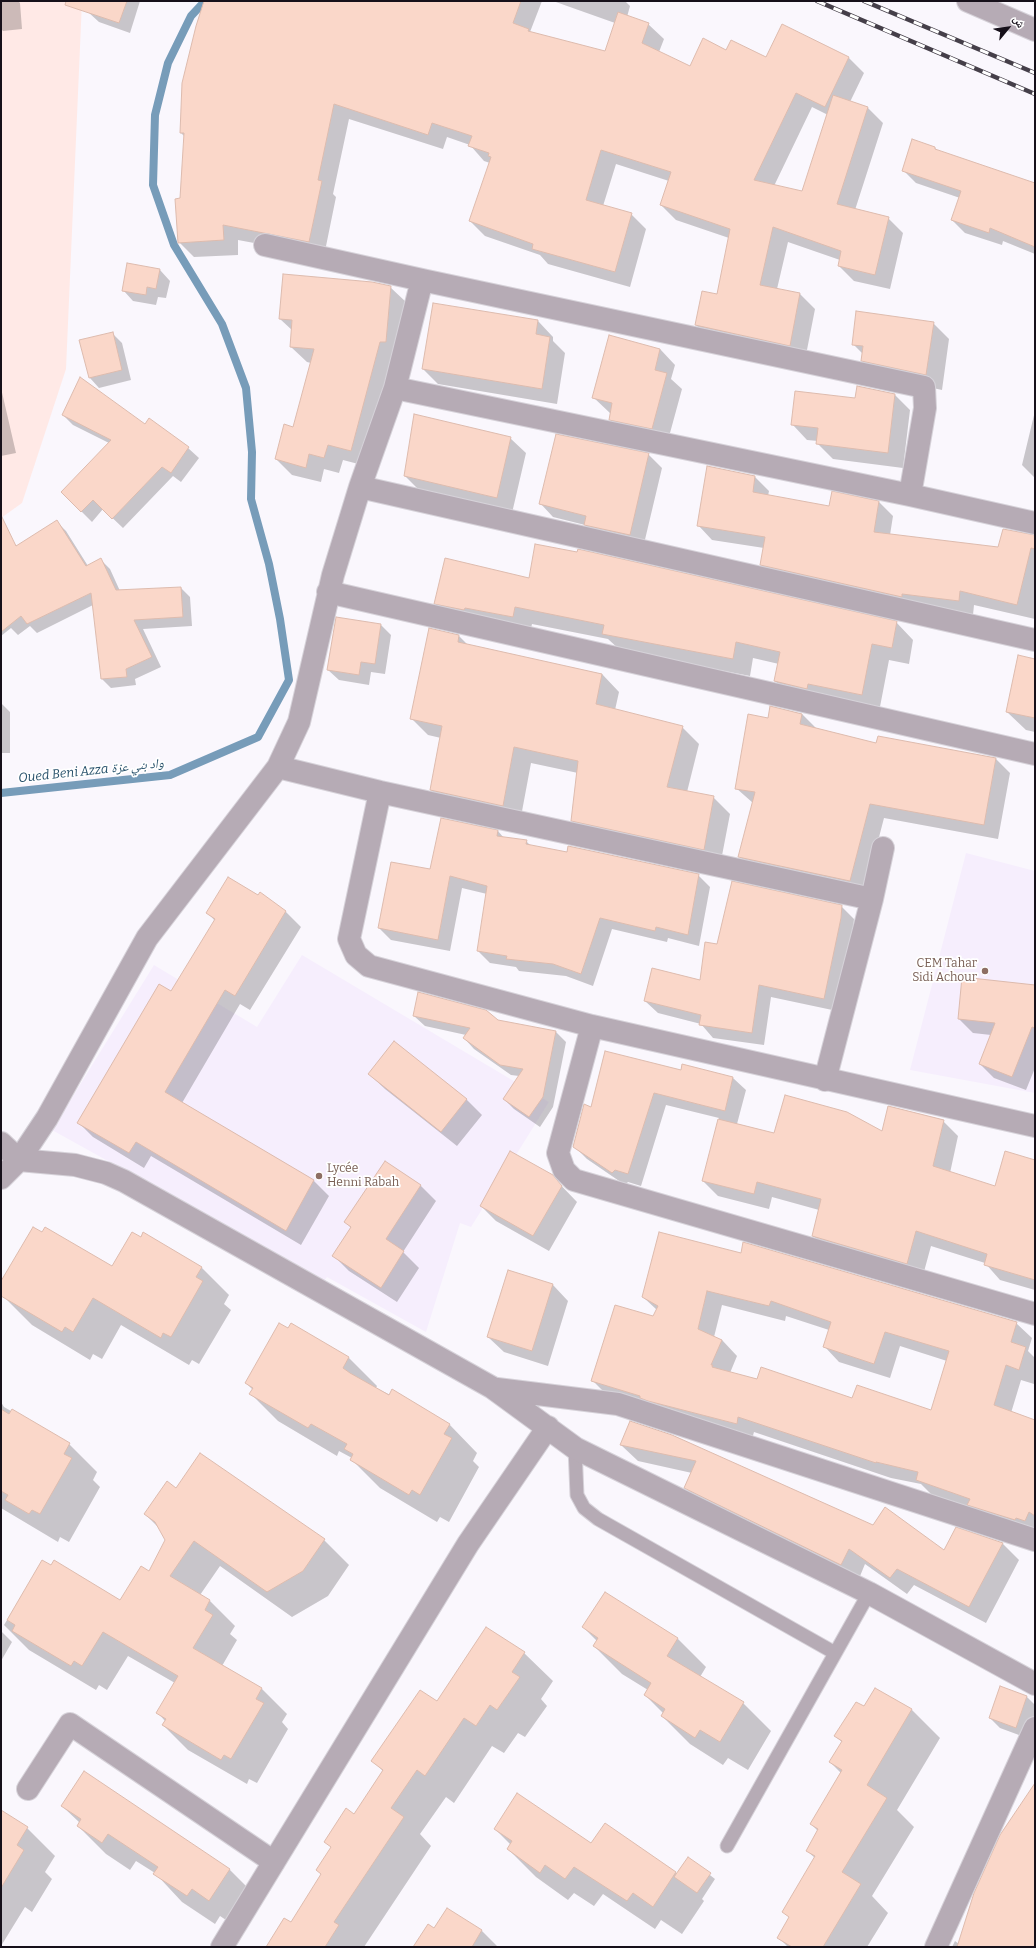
<!DOCTYPE html>
<meta charset="utf-8">
<style>
body{margin:0}
#map{position:relative;width:1036px;height:1948px;overflow:hidden;background:#faf7fd;font-family:Bitter,"Noto Naskh Arabic",serif}
canvas{display:block}
.frame{position:absolute;inset:0;border:2px solid #16101a;pointer-events:none}
.north{position:absolute;left:988px;top:8px;width:40px;height:40px;-webkit-text-stroke:3px #fff;paint-order:stroke;rotate:61deg;font-size:11px;font-weight:700;line-height:16px;text-align:center;color:#16101a}
.north::after{content:'';display:block;margin:auto;width:14px;height:18px;background:#16101a;clip-path:polygon(50% 0,100% 100%,50% 72%,0 100%)}
</style>
<div id="map">
<canvas width="1036" height="1948"></canvas>
<div class="frame"></div>
<div class="north">ش</div>
</div>
<script>
const ctx = document.querySelector('canvas').getContext('2d');
ctx.lineJoin = 'round';
function fill(path, color) { ctx.fillStyle = color; ctx.fill(path, 'evenodd'); }
const shape = rows => new Path2D(rows.map(r => 'M' + r).join(''));
function stroke(path, color, width, dash) { ctx.strokeStyle = color; ctx.lineWidth = width; ctx.lineCap = dash ? 'butt' : 'round'; ctx.setLineDash(dash || []); ctx.stroke(path); }
function write(font, color, halo, rows, align = 'center') {
  ctx.font = font + ' Bitter,"Noto Naskh Arabic",serif'; ctx.lineWidth = 3.5; ctx.setLineDash([]); ctx.textBaseline = 'middle'; ctx.strokeStyle = halo; ctx.fillStyle = color; for (const [text, x, y, turn = 0] of rows) {
    ctx.save(); ctx.translate(x, y); ctx.rotate((+turn || 0) * Math.PI / 180); ctx.textAlign = isNaN(turn) ? turn : align; if (halo) ctx.strokeText(text, 0, 0); ctx.fillText(text, 0, 0); ctx.restore();
  }
}
const industrial = shape([
 [1,1,82,1,66,369,22,503,1,518]
]);
const built = shape([
 [966,853,1035,871,1035,1093,910,1070],
 [302,955,549,1102,471,1227,460,1223,426,1332,327,1277,324,1281,52,1130,154,965,257,1027]
]);
const shadow = shape([
 [1,1,18,1,20,3,22,29,3,31,1,29],
 [92,1,140,1,130,33,99,22,88,12],
 [218,1,542,1,530,32,606,52,615,23,553,1,625,1,630,6,627,17,648,24,664,39,659,52,690,68,726,51,767,58,782,26,849,58,864,73,850,102,868,108,883,123,855,210,888,218,903,233,890,289,854,281,839,266,840,260,788,242,777,289,800,294,815,309,805,360,711,340,696,325,717,295,729,238,676,220,661,205,669,181,616,164,603,206,631,214,646,229,630,287,548,264,540,255,485,236,470,221,490,163,484,161,470,145,447,137,443,149,349,119,333,194,336,197,324,256,238,240,238,255,194,257,179,242,185,137,181,133],
 [812,107,828,115,803,192,774,186],
 [935,148,939,152,1035,184,1035,254,1003,241,1002,245,965,233,952,220,960,198,916,183,903,170],
 [160,270,170,281,166,298,158,297,156,305,133,301,123,290],
 [390,287,406,302,366,466,343,460,339,473,324,469,321,482,292,475,276,459,294,428,311,363,307,362,291,347,293,331,280,319],
 [538,321,553,337,553,341,565,353,557,404,438,384,423,369],
 [933,323,949,339,942,390,877,376,862,360,863,354,853,344],
 [112,333,122,343,131,380,99,388,90,378,80,341],
 [660,349,675,365,671,379,682,389,667,444,625,435,610,419,611,414,593,397],
 [858,387,895,395,910,410,903,468,833,459,818,444,818,441,807,440,792,424,856,399],
 [1,388,16,453,1,456],
 [1035,411,1035,478,1022,465],
 [63,415,145,425,188,448,199,458,181,482,173,476,123,528,103,509,92,522,62,492,109,443,73,425],
 [510,438,526,453,512,513,421,492,405,476],
 [648,454,662,468,643,548,598,538,585,525,553,517,540,503],
 [708,467,755,477,769,491,768,496,830,507,832,493,879,502,893,516,890,535,999,548,1035,536,1035,619,974,605,973,615,916,607,775,579,761,565,764,548,712,540,698,525],
 [57,522,66,531,88,566,101,560,110,569,120,591,181,588,190,597,192,626,143,629,161,667,135,679,136,685,111,688,102,679,93,605,37,633,30,626,18,635,11,628,1,636,1,548,13,542,17,546],
 [530,579,896,622,913,640,909,664,889,660,879,712,793,698,775,681,779,664,753,658,750,676,621,651,608,639,532,624,530,633,453,620,435,603],
 [381,625,391,635,385,674,371,672,369,685,339,680,328,670],
 [459,636,469,646,602,674,619,692,615,710,682,727,699,744,687,792,713,797,730,814,720,866,589,838,572,820,578,773,531,763,520,822,448,807,431,790,441,738,428,735,411,718],
 [1035,660,1035,732,1026,730,1007,712],
 [1,703,10,712,10,753,1,753],
 [771,707,802,714,817,729,877,744,996,759,1010,773,998,839,884,818,864,895,754,871,740,857,753,803,736,788,768,719],
 [498,831,504,838,526,841,531,846,698,875,710,887,699,946,668,938,667,942,612,929,593,986,566,976,519,971,516,967,490,963,478,951,487,894,462,888,450,951,391,940,379,928,431,871],
 [260,894,286,912,301,927,250,1010,240,1004,182,1103,314,1181,329,1196,301,1245,151,1156,144,1168,93,1137,78,1122,171,992,215,921,208,913,258,897],
 [841,906,854,919,853,931,837,1011,771,997,764,1045,713,1038,701,1024,658,1013,645,1001,701,981,717,946],
 [1035,986,1035,1068,1026,1090,994,1078,980,1064,991,1035,973,1033,959,1019],
 [414,1016,556,1032,566,1042,553,1107,540,1127,514,1109,504,1099,519,1076,511,1075,474,1049,464,1038,466,1035,425,1026],
 [681,1071,733,1078,746,1090,737,1124,775,1134,882,1133,943,1121,958,1136,950,1173,996,1187,1035,1161,1035,1290,1000,1280,985,1263,931,1246,922,1279,829,1251,813,1236,819,1210,772,1197,769,1209,718,1196,703,1181,719,1118,666,1105,641,1186,628,1182,625,1185,587,1159,574,1146,592,1108],
 [369,1074,466,1099,482,1115,457,1146,385,1089],
 [552,1176,577,1202,549,1251,496,1221,481,1206],
 [420,1185,436,1201,403,1252,419,1268,397,1302,349,1271,334,1256,351,1228,346,1222],
 [659,1233,1016,1323,1032,1338,1028,1351,1035,1358,1034,1384,1021,1380,1011,1413,1035,1421,1035,1534,932,1495,921,1484,891,1478,754,1432,752,1439,608,1396,592,1380,654,1317,657,1310,643,1297],
 [722,1305,785,1321,786,1316,829,1330,824,1346,839,1362,890,1378,900,1346,947,1361,932,1411,853,1400,730,1373,737,1356,722,1340,714,1337],
 [201,1267,229,1295,224,1304,231,1310,199,1364,192,1360,189,1365,121,1325,102,1359,93,1354,90,1360,32,1325,4,1297,1,1288,1,1283,112,1268],
 [509,1271,553,1285,568,1301,548,1366,504,1352,488,1337],
 [291,1325,349,1358,377,1386,376,1388,449,1424,477,1453,473,1461,479,1467,449,1522,440,1517,437,1522,380,1488,352,1460,352,1458,339,1451,337,1456,278,1421,250,1393,253,1390,246,1383],
 [1,1402,4,1407,69,1444,97,1472,93,1480,100,1487,69,1542,60,1537,58,1542,1,1508],
 [630,1422,873,1526,944,1551,956,1528,1003,1544,1019,1560,986,1623,914,1585,907,1594,865,1564,858,1581,702,1504,685,1488,692,1473,638,1461,621,1445],
 [176,1489,324,1540,349,1565,328,1596,292,1617,220,1566,200,1595,210,1601,235,1626,230,1634,237,1640,222,1666,262,1689,287,1714,282,1722,288,1729,257,1783,249,1779,247,1784,188,1750,163,1725,165,1721,158,1713,175,1683,128,1656,107,1690,99,1685,96,1690,29,1650,4,1625,42,1562,121,1601,150,1572,166,1540,160,1529,145,1514],
 [605,1593,678,1639,706,1667,700,1677,743,1703,771,1731,748,1770,728,1758,723,1765,690,1744,662,1716,664,1714,645,1695,648,1690,622,1674,594,1646,597,1641,583,1627],
 [486,1628,524,1653,553,1681,541,1699,547,1706,525,1737,518,1733,504,1753,492,1746,454,1803,446,1797,420,1834,431,1846,364,1947,273,1947,291,1923,322,1875,332,1848,325,1841,354,1815,383,1771,373,1761,438,1703],
 [1,1631,12,1642,1,1661],
 [1000,1687,1027,1697,1035,1705,1035,1713,1027,1738,1000,1728,990,1718],
 [876,1689,912,1710,940,1738,897,1810,914,1827,872,1896,888,1913,867,1947,788,1947,778,1937,790,1918,783,1911,815,1858,807,1851,818,1831,811,1824,841,1773,830,1762,842,1742,835,1736,864,1707],
 [85,1773,230,1870,258,1898,238,1928,220,1916,215,1924,182,1902,155,1873,136,1861,130,1870,106,1854,78,1826,80,1823,62,1806],
 [1035,1793,1035,1947,952,1947,955,1941,959,1944],
 [1,1812,27,1828,55,1856,45,1872,52,1879,32,1912,25,1907,1,1946],
 [605,1825,677,1874,688,1858,715,1879,702,1899,704,1901,682,1934,661,1920,655,1929,603,1894,594,1906,574,1893,568,1900,536,1877,508,1849,511,1845,495,1829,591,1844],
 [447,1909,482,1931,498,1947,414,1947,435,1929]
]);
const stream = shape([
 [1,793,170,775,258,737,289,680,280,619,269,564,251,499,252,452,246,388,222,324,174,245,153,185,155,115,168,63,191,16,205,1]
]);
const building = shape([
 [66,1,127,1,119,23,65,5,66,1],
 [204,1,521,1,513,23,529,29,528,31,605,51,618,12,649,23,642,43,690,66,703,38,726,50,731,40,766,57,782,24,849,57,825,107,796,93,754,180,802,191,833,95,868,107,837,204,889,217,875,275,838,266,841,251,773,227,760,285,800,293,790,346,695,325,702,291,717,294,730,229,660,205,671,172,601,150,586,200,632,213,615,272,532,249,533,244,469,221,491,157,488,156,489,153,468,146,472,136,432,123,428,135,334,104,318,180,322,181,309,242,223,225,224,240,178,243,175,199,180,198,184,133,180,133,182,83,196,26,204,1],
 [912,139,935,147,935,149,1035,183,1035,247,990,228,989,233,951,220,961,191,902,171,912,139],
 [127,263,160,269,156,289,147,287,146,295,122,291,127,263],
 [283,274,372,282,391,286,386,342,380,342,351,451,328,445,324,458,309,454,306,468,275,459,284,424,293,427,314,349,290,347,292,320,279,319,283,274],
 [433,303,538,320,536,334,550,337,542,389,422,369,433,303],
 [856,311,934,322,926,375,861,361,863,346,852,345,856,311],
 [113,332,122,370,89,378,79,340,113,332],
 [609,335,660,349,655,370,667,373,652,429,609,420,612,403,592,398,609,335],
 [80,377,145,424,149,418,189,447,171,473,162,467,112,519,93,500,81,512,61,492,111,440,62,415,80,377],
 [857,386,895,394,888,453,816,444,818,428,791,425,795,391,855,398,857,386],
 [414,414,511,437,497,498,404,476,414,414],
 [556,434,649,453,630,535,584,525,586,516,539,504,556,434],
 [707,466,755,476,753,492,829,506,832,491,879,501,874,532,998,547,1003,529,1035,535,1035,549,1031,548,1017,605,960,591,959,601,902,594,902,597,760,565,765,537,697,526,707,466],
 [1,515,16,546,57,520,86,566,101,558,116,590,181,587,183,617,134,620,152,657,126,669,127,677,101,679,91,593,27,624,21,616,1,632,1,515],
 [535,544,577,552,578,549,897,621,892,648,872,644,862,695,808,684,807,689,774,681,780,652,736,642,733,659,602,634,604,625,515,607,513,617,465,608,464,610,434,604,445,558,529,578,535,544],
 [336,617,381,624,375,664,361,662,359,675,327,670,336,617],
 [429,628,459,635,458,642,602,674,596,704,683,726,667,787,714,796,704,850,571,821,578,761,514,747,503,806,430,790,442,726,410,719,429,628],
 [1018,655,1035,659,1035,718,1006,712,1018,655],
 [770,706,802,714,800,724,876,743,878,736,996,758,984,825,870,804,850,881,738,857,755,792,735,789,748,714,768,718,770,706],
 [441,818,498,830,497,836,527,840,526,844,567,852,568,846,699,874,688,935,656,927,655,931,600,918,581,974,553,964,506,959,507,956,477,951,487,886,450,876,438,940,378,928,391,862,430,869,441,818],
 [228,877,258,895,260,892,286,911,235,996,225,990,165,1092,314,1180,286,1231,136,1142,129,1153,77,1123,159,984,171,991,215,919,206,913,228,877],
 [732,881,842,905,841,918,824,999,759,985,752,1033,699,1025,701,1015,644,1001,652,968,700,980,705,942,717,944,732,881],
 [962,977,1035,985,1035,1028,1032,1027,1012,1077,979,1064,995,1023,958,1019,962,977],
 [418,992,486,1010,498,1020,556,1031,543,1097,529,1117,503,1099,523,1069,500,1065,463,1038,470,1028,413,1016,418,992],
 [394,1041,467,1099,441,1132,368,1074,394,1041],
 [605,1051,681,1070,682,1064,733,1077,725,1111,654,1093,628,1174,615,1170,612,1173,573,1147,584,1104,591,1107,605,1051],
 [785,1095,847,1112,882,1131,888,1106,944,1120,933,1166,995,1186,1005,1151,1035,1160,1035,1280,984,1265,987,1254,916,1231,907,1264,812,1236,821,1199,757,1182,754,1194,702,1181,718,1119,774,1133,785,1095],
 [510,1151,553,1175,562,1186,533,1236,480,1206,510,1151],
 [385,1161,421,1185,386,1239,404,1251,381,1288,332,1256,351,1227,344,1222,385,1161],
 [33,1227,42,1232,45,1227,112,1266,132,1232,141,1237,143,1232,202,1267,196,1277,203,1281,171,1337,163,1333,161,1338,93,1298,73,1332,65,1327,62,1332,1,1296,1,1281,33,1227],
 [659,1232,741,1253,743,1242,1017,1322,1011,1342,1026,1347,1019,1370,1006,1365,994,1405,1035,1420,1035,1516,1029,1512,1025,1521,1016,1518,1015,1520,967,1505,970,1499,916,1480,918,1472,876,1462,876,1463,738,1417,737,1424,648,1401,640,1398,640,1396,591,1381,615,1305,653,1316,658,1306,642,1297,659,1232],
 [707,1291,769,1306,771,1301,831,1322,823,1347,874,1364,885,1332,949,1351,931,1410,857,1385,852,1398,761,1367,757,1379,712,1367,713,1365,711,1365,722,1340,698,1329,707,1291],
 [508,1270,553,1284,532,1351,487,1337,508,1270],
 [279,1323,288,1328,291,1323,349,1357,343,1368,350,1373,389,1395,392,1389,450,1424,444,1434,452,1438,420,1495,412,1490,409,1495,350,1460,353,1454,344,1449,347,1444,311,1424,308,1428,249,1394,253,1388,245,1383,279,1323],
 [1,1409,9,1414,12,1409,70,1443,64,1454,72,1458,40,1514,32,1510,29,1514,5,1500,8,1495,1,1491,1,1409],
 [630,1421,672,1435,873,1525,885,1507,944,1550,956,1527,1003,1543,969,1607,897,1569,890,1578,849,1549,841,1565,684,1488,696,1461,620,1445,630,1421],
 [200,1453,325,1539,303,1571,267,1592,194,1541,170,1576,210,1600,205,1610,213,1615,193,1648,262,1688,256,1699,264,1703,231,1759,224,1755,221,1760,162,1725,166,1719,156,1713,178,1676,103,1632,82,1666,74,1661,71,1666,12,1631,15,1625,7,1620,42,1560,51,1565,54,1560,120,1600,141,1566,149,1571,165,1540,155,1522,144,1514,167,1481,176,1488,200,1453],
 [605,1592,678,1638,667,1656,744,1702,720,1742,700,1730,695,1738,661,1716,665,1709,644,1695,651,1683,593,1646,598,1638,582,1627,605,1592],
 [486,1627,525,1652,512,1672,520,1677,497,1710,490,1705,476,1726,464,1718,425,1776,417,1770,391,1808,404,1817,334,1922,339,1925,325,1947,266,1947,284,1918,291,1922,321,1874,316,1870,331,1847,324,1842,346,1808,354,1814,383,1770,371,1761,420,1690,437,1701,486,1627],
 [1000,1686,1027,1696,1016,1728,989,1718,1000,1686],
 [875,1688,912,1709,867,1785,887,1798,842,1872,861,1884,823,1947,792,1947,777,1938,789,1917,782,1912,815,1856,806,1851,818,1829,810,1824,842,1770,829,1762,842,1741,834,1736,856,1702,864,1706,875,1688],
 [84,1771,230,1869,209,1901,192,1889,187,1896,153,1874,158,1867,108,1834,102,1843,77,1826,81,1819,61,1806,84,1771],
 [1035,1783,1035,1947,957,1947,974,1893,1000,1835,1035,1783],
 [517,1793,591,1843,605,1823,676,1872,653,1907,633,1893,627,1901,574,1867,565,1879,545,1865,540,1873,507,1849,512,1841,494,1829,517,1793],
 [1,1810,28,1827,17,1845,24,1850,1,1888,1,1810],
 [688,1857,711,1873,697,1893,674,1877,688,1857],
 [447,1908,482,1930,472,1947,413,1947,428,1924,434,1928,447,1908]
]);
const service = shape([
 [575,1448,577,1495,584,1508,598,1519,835,1653],
 [727,1846,869,1593]
]);
const minor = shape([
 [968,1,1035,30],
 [422,280,924,387,925,408,910,495],
 [395,388,910,495,1035,523],
 [360,487,1035,640],
 [328,592,1035,754],
 [278,767,380,792,872,899],
 [380,792,349,939,356,955,369,966,592,1026,1035,1126],
 [592,1026,558,1153,564,1170,574,1180,1035,1314],
 [825,1080,872,899,883,848],
 [1,1143,19,1160,75,1165,106,1173,124,1181,493,1388,575,1448,869,1593,1035,1684],
 [1,1178,19,1160,47,1118,147,938,278,767,299,722,333,575,360,487,395,388,422,280,265,245],
 [497,1389,618,1404,1035,1540],
 [28,1789,70,1724,274,1862],
 [222,1947,468,1544,548,1427],
 [936,1947,1035,1728]
]);
const rail = shape([
 [817,1,1035,94],
 [864,1,1035,73]
]);
const markers = [
 [985,971,4,"#8d6e63"],
 [319,1176,4,"#8d6e63"]
];
const educationNames = [
 ["CEM Tahar",977,964],
 ["Sidi Achour",977,978],
 ["Lycée",327,1169,"left"],
 ["Henni Rabah",327,1183,"left"]
];
const waterNames = [
 ["Oued Beni Azza واد بني عزة",91,771,-6]
];
fill(industrial, '#ffe9e6');
fill(built, '#f6eefd');
fill(shadow, '#0003');
stroke(stream, '#779cb9', 8);
fill(building, '#fad7c9');
stroke(building, '#ddbbae', 1);
stroke(service, '#d6d2d9', 15);
stroke(minor, '#d6d2d9', 24);
stroke(service, '#b6abb5', 13);
stroke(minor, '#b6abb5', 22);
stroke(rail, '#453f49', 4.5);
stroke(rail, '#fff', 3, [9]);
for (const [x, y, r, color] of markers) { const dot = new Path2D(); dot.arc(x, y, r, 0, 2 * Math.PI); ctx.fillStyle = color; ctx.fill(dot); stroke(dot, '#fff', 1.5); }
write('12px', '#785e54', '#fff', educationNames, 'right');
write('italic 13px', '#29526c', '#fff', waterNames);
</script>
